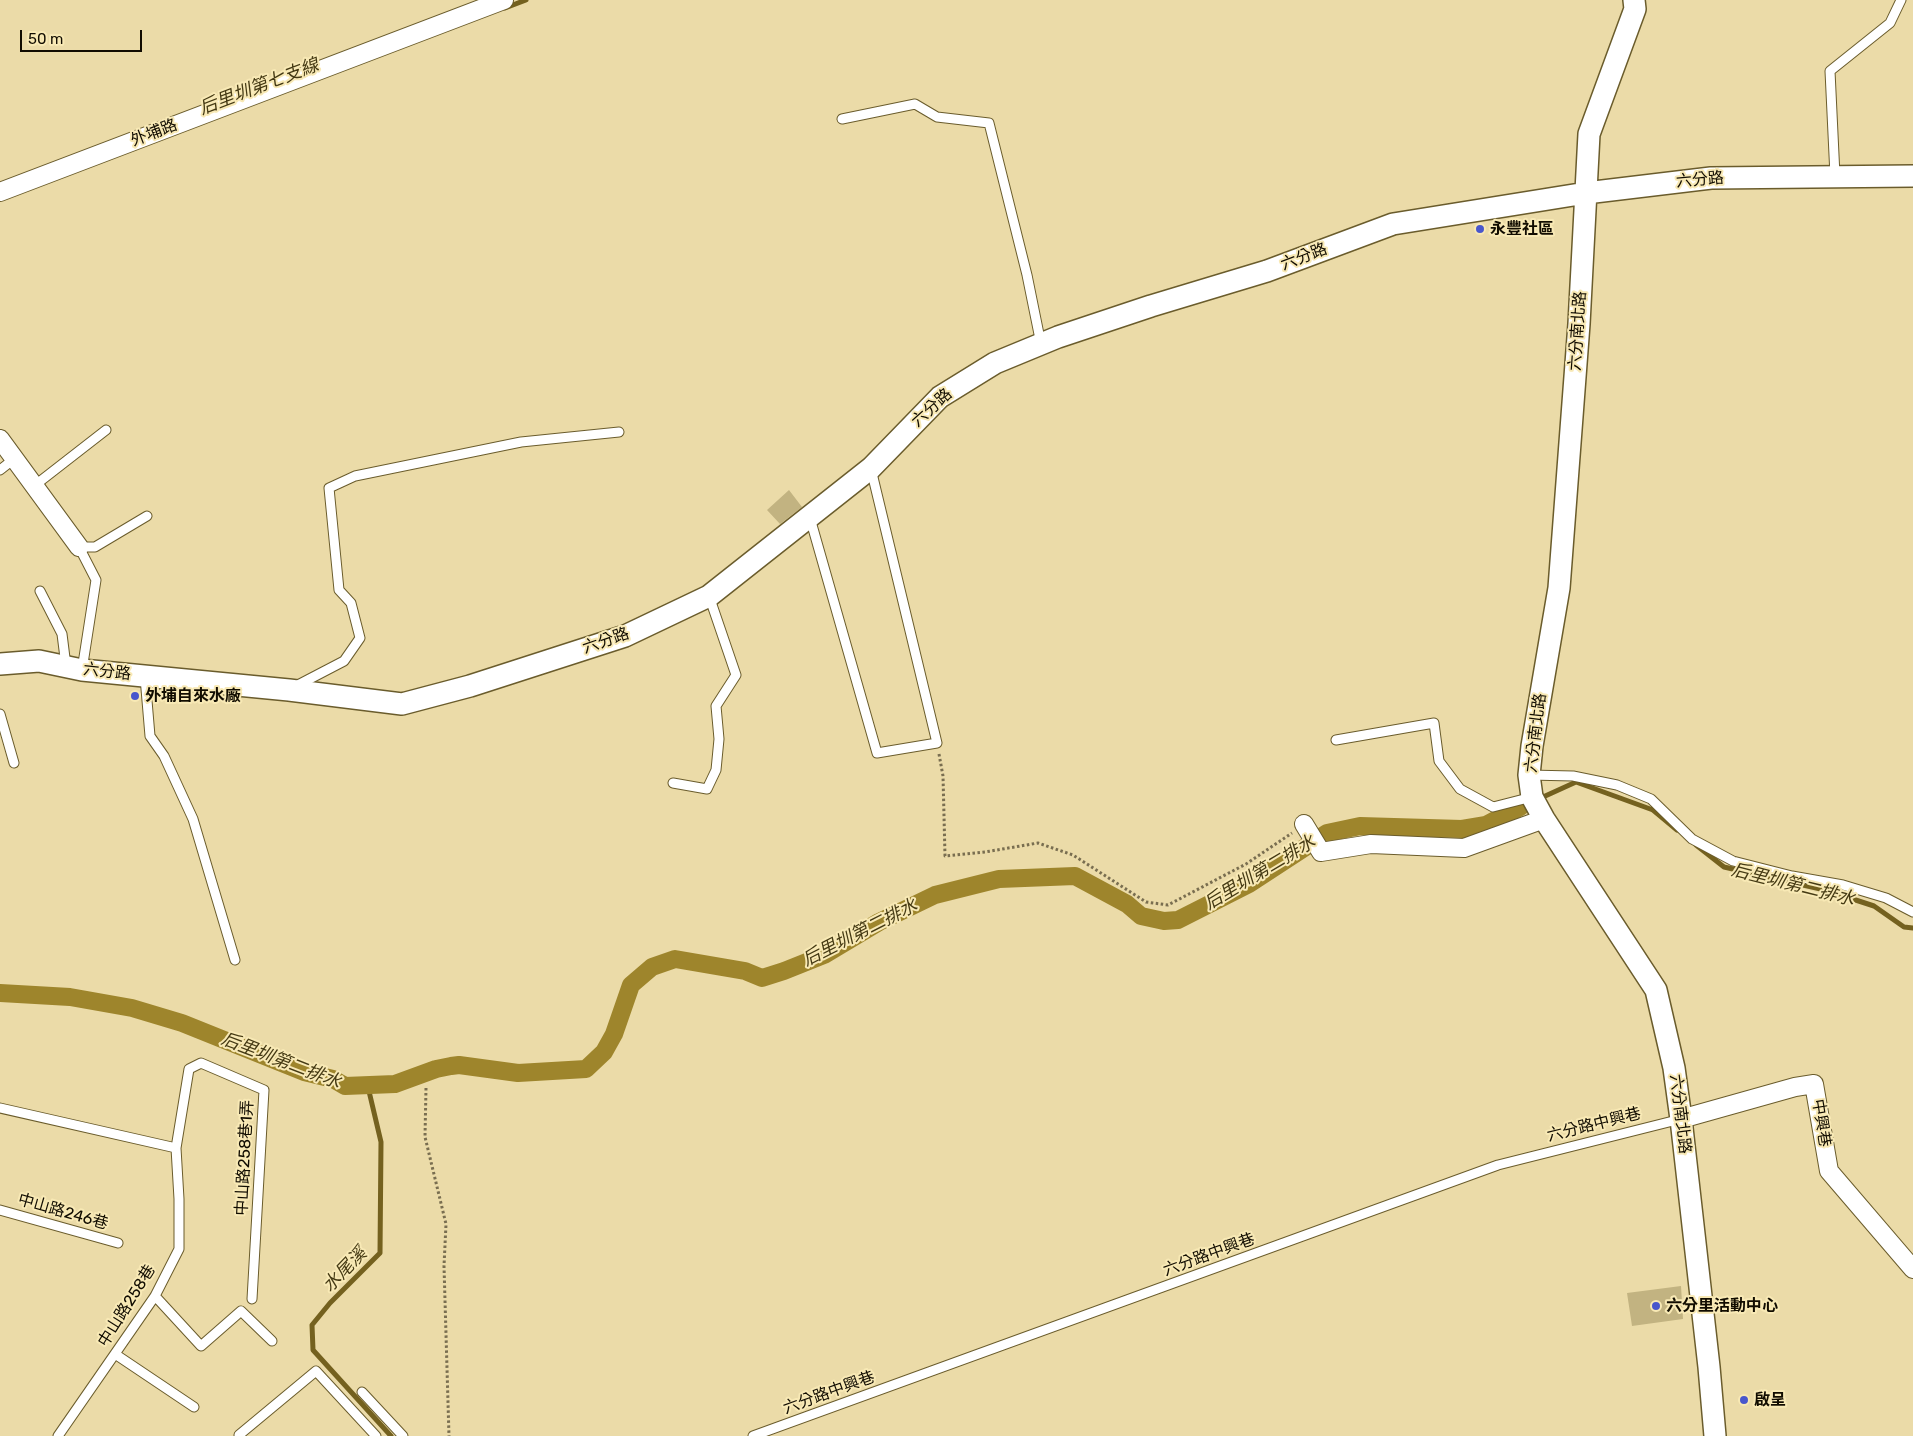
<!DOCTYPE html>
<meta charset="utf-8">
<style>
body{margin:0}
#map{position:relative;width:1913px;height:1436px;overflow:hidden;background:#ebdba8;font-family:Rubik,sans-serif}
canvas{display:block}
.scale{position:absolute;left:20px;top:30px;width:122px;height:22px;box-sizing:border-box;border:2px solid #110c00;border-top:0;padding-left:6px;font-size:15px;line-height:18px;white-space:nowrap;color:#110c00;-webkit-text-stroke:4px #f8e9b5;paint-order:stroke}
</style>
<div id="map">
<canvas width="1913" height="1436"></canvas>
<div class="scale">50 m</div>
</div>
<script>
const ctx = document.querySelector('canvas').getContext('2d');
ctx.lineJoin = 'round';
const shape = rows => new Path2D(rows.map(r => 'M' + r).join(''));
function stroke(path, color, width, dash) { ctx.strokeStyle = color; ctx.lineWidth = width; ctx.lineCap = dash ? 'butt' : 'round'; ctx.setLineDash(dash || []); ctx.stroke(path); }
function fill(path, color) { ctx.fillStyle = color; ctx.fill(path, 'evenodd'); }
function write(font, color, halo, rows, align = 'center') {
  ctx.font = font + ' Rubik,"Noto Sans TC",sans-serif'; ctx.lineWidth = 4; ctx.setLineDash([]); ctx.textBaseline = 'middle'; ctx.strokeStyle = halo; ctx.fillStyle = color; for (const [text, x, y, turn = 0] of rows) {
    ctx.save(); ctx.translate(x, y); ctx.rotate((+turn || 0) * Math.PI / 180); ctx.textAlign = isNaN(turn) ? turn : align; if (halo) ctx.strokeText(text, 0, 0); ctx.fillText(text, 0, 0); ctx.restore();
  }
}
const stream = shape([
 [505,8,526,0],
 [1543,797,1576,782,1653,810,1677,830],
 [1696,845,1724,867,1825,890,1874,906,1904,927,1913,928],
 [368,1087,381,1142,380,1253,330,1303,312,1325,313,1350,391,1436]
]);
const canal = shape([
 [0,993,70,997,132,1008,182,1023,304,1072,333,1079,345,1086,395,1084,436,1069,451,1066,459,1065,518,1073,586,1069,604,1052,614,1034,631,985,652,967,675,959,745,971,762,978,784,971,824,955,879,922,935,895,999,879,1075,876,1127,904,1141,916,1164,921,1178,920,1249,884,1327,833,1360,826,1462,829,1486,825,1520,807]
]);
const building = shape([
 [789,490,802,507,780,524,767,510],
 [1681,1286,1683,1319,1632,1326,1627,1293]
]);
const path = shape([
 [939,754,943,776,945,856,985,852,1038,843,1073,855,1146,902,1168,905,1246,864,1292,833],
 [426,1088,425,1137,446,1224,444,1266,449,1436]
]);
const service = shape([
 [842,119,915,104,937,117,989,123,1027,275,1041,344],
 [1835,176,1830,71,1890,23,1901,0],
 [0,470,14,459],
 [34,486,106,430],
 [810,518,877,753,937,743,871,469],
 [40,591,62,634,66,666],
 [82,670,96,580,79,547,95,547,147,516],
 [145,677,150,736,164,756,193,819,235,960],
 [296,686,344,661,360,638,351,603,339,590,329,488,355,476,521,442,619,432],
 [0,714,14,763],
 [1336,740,1434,723,1439,761,1460,789,1493,807,1532,797],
 [1529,775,1573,776,1617,785,1651,799,1692,839,1733,861,1792,876,1843,885,1886,898,1913,912],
 [673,783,707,789,716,770,719,739,716,706,736,675,709,596],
 [0,1108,176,1148,179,1199,179,1249,155,1296,58,1436],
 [176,1148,189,1069,201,1063,264,1090,252,1299],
 [0,1210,118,1243],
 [155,1296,201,1346,241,1311,272,1341],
 [115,1354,194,1407],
 [362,1392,403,1436],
 [239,1435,316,1371,376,1436],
 [753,1436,1498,1165,1681,1119]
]);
const minor = shape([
 [0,192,504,0],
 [0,439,79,547],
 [1304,824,1321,852,1371,844,1464,848,1544,819],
 [1681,1119,1795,1087,1814,1084,1829,1171,1913,1269]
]);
const tertiary = shape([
 [1634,0,1635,9,1589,134,1579,324,1559,588,1532,746,1529,775,1532,797,1544,819,1656,990,1674,1068,1681,1119,1709,1367,1715,1436],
 [0,664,39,661,82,670,289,690,402,704,470,686,625,636,709,596,871,468,940,397,995,363,1058,337,1151,306,1267,271,1393,224,1586,193,1711,178,1913,176]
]);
const markers = [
 [1480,229,5,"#4957cc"],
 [135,696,5,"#4957cc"],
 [1656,1306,5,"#4957cc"],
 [1744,1400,5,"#4957cc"]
];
const streetNames = [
 ["外埔路",154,133,-21],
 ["六分路",1700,180,-5],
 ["六分路",1304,257,-21],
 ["六分南北路",1578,331,-86],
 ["六分路",932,408,-42],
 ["六分路",606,641,-19],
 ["六分路",107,672,6],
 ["六分南北路",1536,733,-83],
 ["六分南北路",1680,1114,83],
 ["中興巷",1821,1123,81],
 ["六分路中興巷",1594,1125,-14],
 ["中山路258巷1弄",245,1158,-87],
 ["中山路246巷",63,1212,16],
 ["六分路中興巷",1209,1255,-20],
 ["中山路258巷",127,1306,-58],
 ["六分路中興巷",829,1393,-20]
];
const poiNames = [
 ["永豐社區",1490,229],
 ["外埔自來水廠",145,696],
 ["六分里活動中心",1666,1306],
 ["啟呈",1754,1400]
];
const waterNames = [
 ["后里圳第七支線",259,87,-21],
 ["后里圳第二排水",1260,873,-31],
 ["后里圳第二排水",1793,885,14],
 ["后里圳第二排水",860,933,-27],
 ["后里圳第二排水",281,1061,21],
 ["水尾溪",345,1270,-46]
];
stroke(stream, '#74611f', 5);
stroke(canal, '#9e852c', 18);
fill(building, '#c2b381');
stroke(service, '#6a5c2c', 11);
stroke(minor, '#6a5c2c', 20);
stroke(tertiary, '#6a5c2c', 24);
stroke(path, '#796e50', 3, [2.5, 2.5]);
stroke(service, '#fff', 9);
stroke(minor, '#fff', 18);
stroke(tertiary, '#fff', 21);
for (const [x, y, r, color] of markers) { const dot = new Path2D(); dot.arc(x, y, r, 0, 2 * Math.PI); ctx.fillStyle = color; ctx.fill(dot); stroke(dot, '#f8e9b5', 2); }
write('16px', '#110c00', '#f8e9b5', streetNames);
write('bold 16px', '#110c00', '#f8e9b5', poiNames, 'left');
write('italic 18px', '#453a14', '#f8e9b5', waterNames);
</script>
